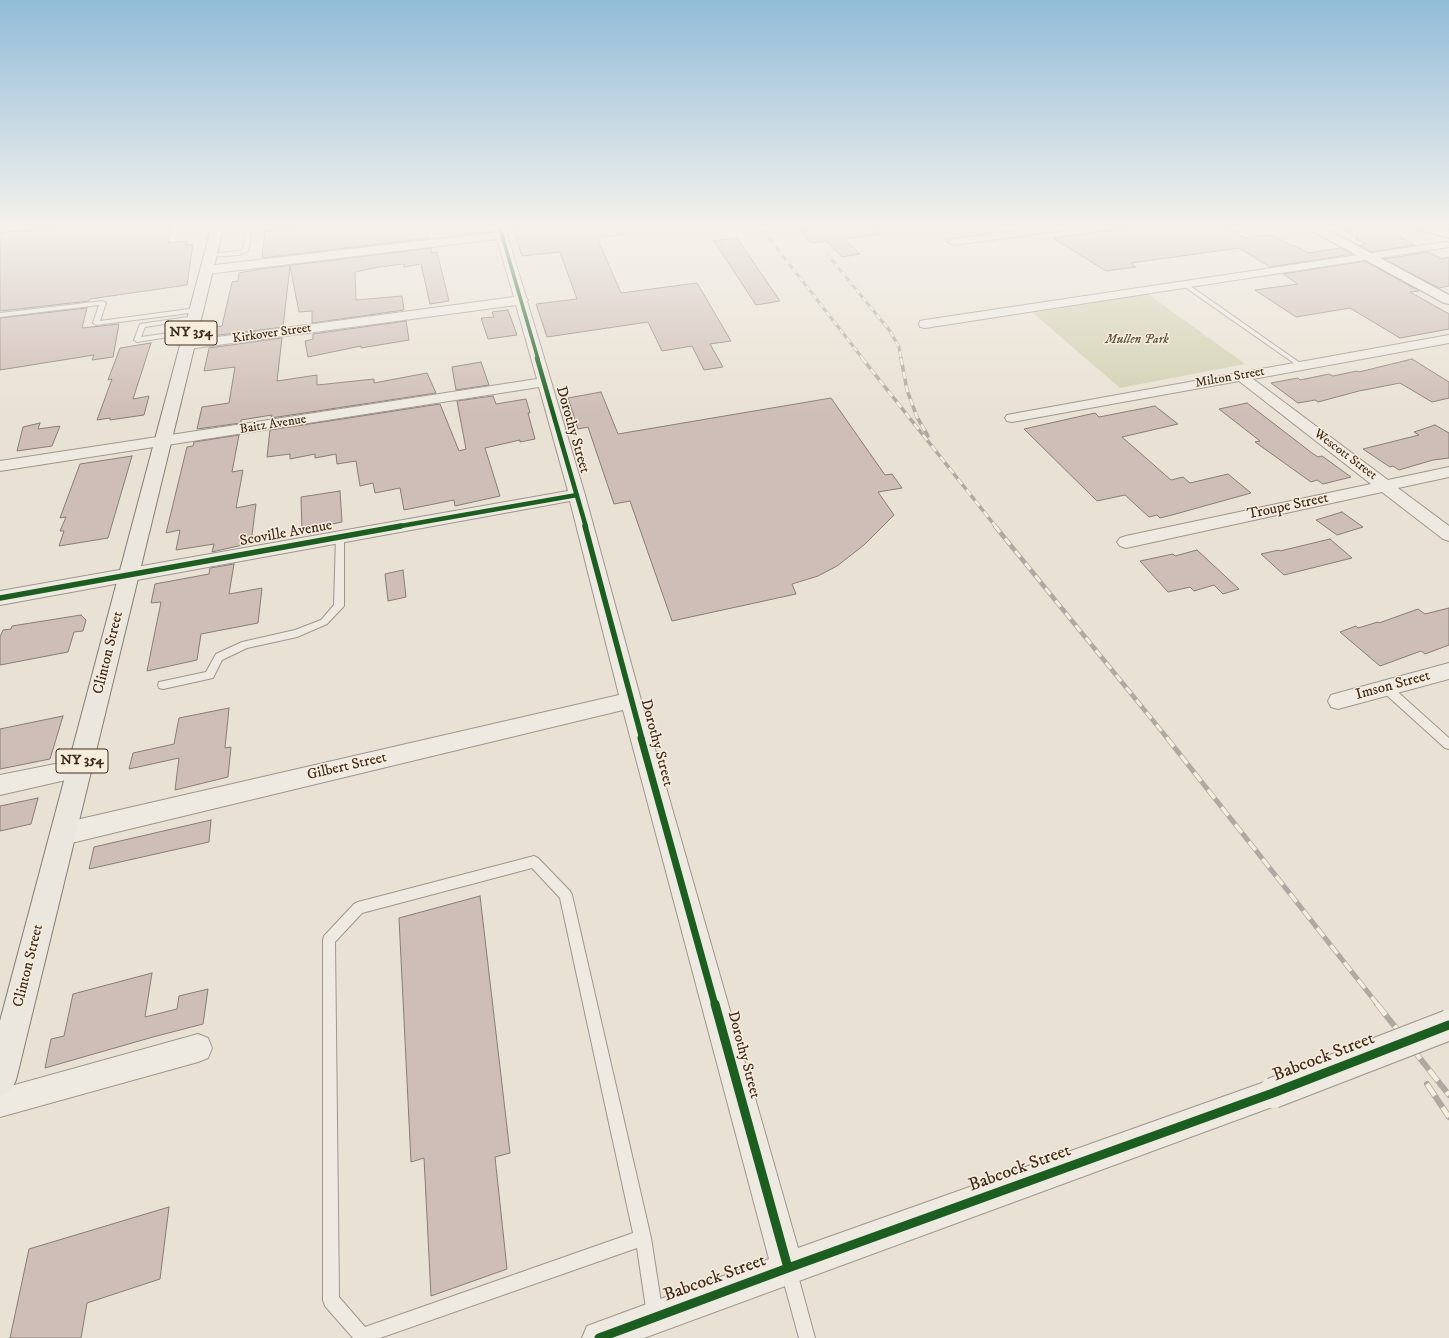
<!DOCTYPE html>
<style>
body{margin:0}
canvas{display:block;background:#e9e1d4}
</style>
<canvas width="1449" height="1338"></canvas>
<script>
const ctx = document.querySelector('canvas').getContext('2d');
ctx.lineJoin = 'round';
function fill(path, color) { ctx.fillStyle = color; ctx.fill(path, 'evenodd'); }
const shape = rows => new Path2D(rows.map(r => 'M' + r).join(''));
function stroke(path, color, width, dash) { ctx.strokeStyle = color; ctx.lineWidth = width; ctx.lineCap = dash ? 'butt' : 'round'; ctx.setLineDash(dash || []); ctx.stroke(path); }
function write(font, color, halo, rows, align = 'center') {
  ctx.font = font + ' "IM FELL DW Pica",serif'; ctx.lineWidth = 3; ctx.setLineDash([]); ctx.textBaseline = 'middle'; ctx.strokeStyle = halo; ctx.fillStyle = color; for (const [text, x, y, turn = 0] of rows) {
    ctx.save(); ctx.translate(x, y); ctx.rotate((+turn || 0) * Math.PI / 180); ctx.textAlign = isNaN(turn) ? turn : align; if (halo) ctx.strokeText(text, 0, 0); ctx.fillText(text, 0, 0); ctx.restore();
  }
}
const green = shape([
 [1148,294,1245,364,1120,388,1033,313]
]);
const building = shape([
 [74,225,172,225,168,243,187,241,186,245,193,244,187,285,90,299,89,301,0,311,0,233,74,225],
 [312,225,427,225,429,238,262,258,265,230,312,225],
 [532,225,624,225,625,234,597,238,621,293,697,283,731,341,710,344,723,367,704,370,692,346,662,351,648,322,547,337,536,304,577,299,560,252,522,256,513,227,532,225],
 [796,225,878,225,878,234,844,239,860,254,842,257,826,241,811,243,796,225],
 [1142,225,1221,225,1245,238,1272,235,1292,246,1296,246,1308,253,1340,248,1352,254,1270,267,1239,248,1131,263,1136,267,1106,271,1053,238,1142,225],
 [1334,225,1395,225,1396,235,1415,245,1371,252,1360,245,1366,244,1356,239,1359,239,1334,225],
 [737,238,780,301,756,305,714,241,737,238],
 [431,248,432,253,437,252,449,301,430,304,421,264,404,267,404,264,379,267,355,272,356,300,402,296,404,310,312,323,312,311,299,312,290,266,283,327,212,336,214,327,222,326,232,282,238,281,239,273,261,269,431,248],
 [1428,252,1442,259,1449,257,1449,286,1439,288,1384,259,1428,252],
 [1365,261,1419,291,1410,292,1449,314,1449,329,1400,338,1350,308,1296,317,1255,290,1298,284,1283,274,1365,261],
 [87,308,82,328,119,324,113,357,92,360,94,355,0,370,0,318,87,308],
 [508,310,517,335,488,339,481,318,494,317,492,312,508,310],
 [406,321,409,340,361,348,361,346,308,357,305,341,313,339,313,334,406,321],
 [282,338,277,381,317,375,317,385,374,379,374,383,427,373,436,393,271,418,272,415,241,420,241,423,197,429,202,407,229,403,235,367,204,371,209,348,282,338],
 [151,343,133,399,149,396,144,415,110,420,110,418,97,420,112,379,108,380,120,348,151,343],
 [1412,359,1449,382,1449,398,1432,402,1400,383,1359,391,1318,402,1315,400,1298,403,1271,383,1298,378,1300,380,1329,374,1333,376,1357,371,1359,372,1412,359],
 [481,362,489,385,456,390,452,367,481,362],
 [601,392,618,434,831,398,885,475,892,474,902,488,878,492,894,515,864,545,837,566,818,576,792,584,796,594,672,621,630,501,614,504,588,427,578,429,568,398,601,392],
 [493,396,496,404,526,399,530,413,528,413,535,439,520,442,520,440,485,448,500,496,455,506,454,500,404,510,400,488,375,493,373,483,360,486,356,461,337,464,336,454,315,458,315,454,290,459,290,454,267,457,270,430,440,404,459,451,466,449,457,401,493,396],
 [1247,403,1312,453,1318,457,1322,456,1351,477,1323,484,1317,480,1311,482,1255,442,1260,441,1219,409,1247,403],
 [1155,406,1178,424,1122,437,1171,480,1183,477,1190,483,1228,474,1251,493,1172,515,1160,518,1157,515,1149,517,1125,495,1097,501,1024,429,1095,413,1099,417,1155,406],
 [40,423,38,429,60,426,52,446,17,451,23,427,40,423],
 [1435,425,1449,433,1449,458,1433,460,1399,470,1393,466,1390,467,1363,449,1419,435,1414,432,1435,425],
 [239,435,232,472,243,470,236,508,256,504,251,543,212,552,214,544,176,550,180,530,166,533,187,447,193,446,194,442,239,435],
 [132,456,108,538,59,546,64,531,60,531,66,517,60,518,80,464,132,456],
 [340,491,342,522,302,530,301,497,340,491],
 [1342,512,1363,527,1337,535,1316,520,1342,512],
 [1330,539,1352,558,1284,575,1261,554,1279,550,1280,551,1330,539],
 [1197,550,1239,589,1223,594,1214,585,1194,591,1190,587,1168,592,1140,561,1173,554,1175,556,1197,550],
 [234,564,229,594,262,588,258,623,201,634,197,660,147,671,161,602,151,603,155,584,209,574,210,568,234,564],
 [403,570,406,597,388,601,385,574,403,570],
 [1449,608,1449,645,1425,654,1421,651,1380,666,1340,632,1356,626,1358,628,1378,622,1379,623,1418,609,1425,614,1449,608],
 [81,615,86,620,83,631,74,632,68,652,0,665,0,637,3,630,11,629,12,626,81,615],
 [229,708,225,748,231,747,228,777,175,790,179,758,129,769,133,753,174,744,179,718,229,708],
 [63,716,50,759,0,769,0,729,63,716],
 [38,798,31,824,0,831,0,806,38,798],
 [211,820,209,842,89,869,94,847,211,820],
 [480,896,510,1153,495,1157,507,1269,431,1296,424,1158,411,1162,399,918,480,896],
 [152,973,145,1017,177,1009,179,996,208,989,203,1024,153,1037,45,1068,51,1039,64,1036,73,994,152,973],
 [169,1207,160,1279,87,1303,81,1338,10,1338,29,1249,169,1207]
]);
const service = shape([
 [1,225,13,225,10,227,1,225],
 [247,225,253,225,248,251,239,255,208,257,207,256,210,254,238,251,243,249,247,225],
 [1182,283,1186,283,1303,365,1298,366,1182,285,1182,283],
 [103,301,106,303,100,321,197,308,200,310,197,312,96,325,93,323,99,305,0,317,0,313,103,301],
 [195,316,197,317,197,319,145,327,141,337,191,330,193,331,193,333,137,342,134,340,140,324,195,316],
 [340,534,344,537,344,606,327,624,297,637,247,648,222,660,213,678,163,689,159,688,158,685,159,682,206,672,216,654,242,642,295,630,321,620,334,605,336,537,340,534],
 [1386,684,1390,685,1449,738,1449,749,1445,748,1382,691,1381,688,1382,685,1386,684],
 [534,856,538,858,570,891,572,895,651,1238,663,1315,661,1321,655,1323,649,1321,647,1315,637,1248,380,1338,353,1338,325,1306,323,1300,323,940,324,936,354,904,358,902,534,856],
 [532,868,560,898,633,1233,365,1327,339,1297,335,942,362,913,532,868],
 [789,1264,795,1266,797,1272,815,1338,799,1338,781,1272,783,1266,789,1264]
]);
const minor = shape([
 [494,225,504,225,526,297,528,300,527,301,585,495,641,700,798,1248,1273,1079,1283,1083,1287,1093,1283,1103,644,1338,582,1338,587,1326,769,1259,623,710,63,845,55,841,51,834,55,827,63,823,619,695,570,501,0,605,0,591,568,491,539,387,0,471,0,461,537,379,516,305,188,349,183,348,181,345,183,342,188,341,514,297,497,239,207,274,203,272,201,270,203,268,207,266,496,232,494,225],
 [1057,225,1084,225,1079,228,954,245,948,242,954,239,1057,225],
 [1445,242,1449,243,1449,247,925,328,920,327,919,324,920,321,925,320,1445,242],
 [1449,335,1449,343,1253,379,1388,480,1449,467,1449,477,1398,488,1449,526,1449,541,1443,539,1382,492,1126,548,1120,546,1117,542,1120,538,1126,536,1371,484,1239,381,1012,422,1007,421,1005,418,1007,415,1012,414,1449,335],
 [1449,663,1449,679,1338,709,1331,707,1328,701,1331,695,1338,693,1449,663],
 [80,759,88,761,91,768,88,775,0,795,0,775,80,759],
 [198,1034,208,1038,212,1048,208,1058,198,1062,0,1117,0,1089,198,1034]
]);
const secondary = shape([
 [1305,225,1319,225,1449,295,1449,304,1444,303,1307,228,1305,225]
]);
const primary = shape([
 [212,225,224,225,16,1080,11,1091,0,1096,0,1021,212,225]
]);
const motorway = shape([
 [1412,225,1430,225,1449,230,1449,238,1414,228,1412,225]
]);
const railFar4 = shape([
 [759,225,863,359],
 [828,255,890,331,899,347,901,359]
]);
const railFar3 = shape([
 [862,358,996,527],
 [901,358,907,390,917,417,928,436]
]);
const railFar2 = shape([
 [995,526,1168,739]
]);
const railFar1 = shape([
 [1167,738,1378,1005]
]);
const rail = shape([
 [1377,1004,1449,1095],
 [1427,1084,1449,1117]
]);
const minorBridge = shape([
 [1273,1093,1449,1025]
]);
const cyclewayFar4 = shape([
 [499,225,538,359]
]);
const cyclewayFar3 = shape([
 [537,358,586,527],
 [395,527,577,495]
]);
const cyclewayFar2 = shape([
 [585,526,642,739],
 [0,598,401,526]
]);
const cyclewayFar1 = shape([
 [641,738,715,1005]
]);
const cycleway = shape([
 [715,1004,788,1268],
 [599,1338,788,1268,1273,1093,1449,1025]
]);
const farStreetnames = [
 ["Kirkover Street",272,334,-8],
 ["Milton Street",1230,378,-10],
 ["Baitz Avenue",273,425,-9],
 ["Wescott Street",1345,455,37]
];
const farParknames = [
 ["Mullen Park",1137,340]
];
const shields = [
 [191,333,52],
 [82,761,52]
];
const shieldNames = [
 ["NY 354",191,333],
 ["NY 354",82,761]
];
const streetNames = [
 ["Dorothy Street",572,430,74],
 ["Troupe Street",1288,507,-12],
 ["Scoville Avenue",286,534,-10],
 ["Clinton Street",109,653,-76],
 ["Imson Street",1393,686,-15],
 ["Dorothy Street",656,743,75],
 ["Gilbert Street",347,767,-13],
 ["Clinton Street",29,966,-76],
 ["Dorothy Street",743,1055,75]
];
const nearStreetnames = [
 ["Babcock Street",1324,1058,-21],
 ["Babcock Street",1020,1169,-20],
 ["Babcock Street",715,1279,-20]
];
fill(green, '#d2d0b0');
fill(building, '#cfbeb7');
stroke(building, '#857e75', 1);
stroke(service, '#9e968e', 2);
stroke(minor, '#9e968e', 2);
stroke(secondary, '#857e75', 2);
stroke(primary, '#857e75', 2);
stroke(motorway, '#857e75', 2);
fill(service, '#eeeae2');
fill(minor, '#eeeae2');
fill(secondary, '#eeeae2');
fill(primary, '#ebe6de');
fill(motorway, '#ebe6de');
stroke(railFar4, '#aea9a2', 3);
stroke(railFar3, '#aea9a2', 3.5);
stroke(railFar2, '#aea9a2', 4.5);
stroke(railFar1, '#aea9a2', 5);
stroke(rail, '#aea9a2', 6);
stroke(railFar4, '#f7eddd', 2, [5.5]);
stroke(railFar3, '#f7eddd', 2.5, [7]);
stroke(railFar2, '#f7eddd', 3, [8]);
stroke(railFar1, '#f7eddd', 3.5, [11]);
stroke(rail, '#f7eddd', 4.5, [14]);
stroke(minorBridge, '#9e968e', 32, []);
stroke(minorBridge, '#eeeae2', 30);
stroke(cyclewayFar4, '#1b5e20', 3.5);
stroke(cyclewayFar3, '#1b5e20', 4.5);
stroke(cyclewayFar2, '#1b5e20', 5.5);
stroke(cyclewayFar1, '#1b5e20', 7);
stroke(cycleway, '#1b5e20', 9);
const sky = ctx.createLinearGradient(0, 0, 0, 412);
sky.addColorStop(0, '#92bcd8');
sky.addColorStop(0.55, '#f5f2ec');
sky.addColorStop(1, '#f5f2ec00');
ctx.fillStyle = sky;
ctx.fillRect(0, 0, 1449, 412);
write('13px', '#3f2a1d', '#f7eddd', farStreetnames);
write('italic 13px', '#5f503a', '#f7eddd', farParknames);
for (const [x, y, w] of shields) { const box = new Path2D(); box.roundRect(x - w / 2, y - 12, w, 24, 3); ctx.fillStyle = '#f7eddd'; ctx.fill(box); stroke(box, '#3f2a1d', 1); }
write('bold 14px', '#3f2a1d', null, shieldNames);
write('15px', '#3f2a1d', '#f7eddd', streetNames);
write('18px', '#3f2a1d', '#f7eddd', nearStreetnames);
</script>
